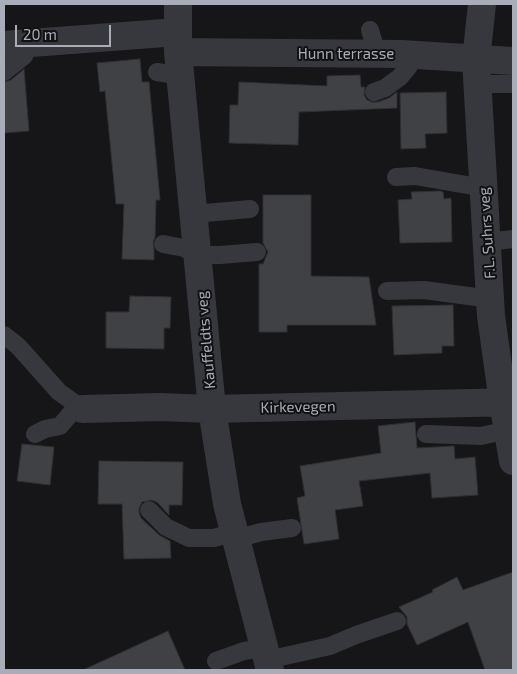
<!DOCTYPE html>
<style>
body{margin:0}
#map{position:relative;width:517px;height:674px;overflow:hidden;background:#161618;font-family:"Exo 2",sans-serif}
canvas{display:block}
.frame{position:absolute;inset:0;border:5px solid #a8adb8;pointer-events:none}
.scale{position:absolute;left:15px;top:25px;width:96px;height:22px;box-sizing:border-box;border:2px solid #a8adb8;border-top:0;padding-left:6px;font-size:15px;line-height:18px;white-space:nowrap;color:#a8adb8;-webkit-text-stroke:4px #111113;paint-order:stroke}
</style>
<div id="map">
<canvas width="517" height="674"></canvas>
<div class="frame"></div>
<div class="scale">20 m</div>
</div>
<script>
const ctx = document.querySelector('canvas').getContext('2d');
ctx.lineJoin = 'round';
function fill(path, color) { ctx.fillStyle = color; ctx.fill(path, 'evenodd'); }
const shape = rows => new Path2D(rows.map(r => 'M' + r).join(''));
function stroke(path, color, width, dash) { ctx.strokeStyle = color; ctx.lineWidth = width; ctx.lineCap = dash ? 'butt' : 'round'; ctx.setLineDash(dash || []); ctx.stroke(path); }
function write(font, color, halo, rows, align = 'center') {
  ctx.font = font + ' "Exo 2",sans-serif'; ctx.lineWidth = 4; ctx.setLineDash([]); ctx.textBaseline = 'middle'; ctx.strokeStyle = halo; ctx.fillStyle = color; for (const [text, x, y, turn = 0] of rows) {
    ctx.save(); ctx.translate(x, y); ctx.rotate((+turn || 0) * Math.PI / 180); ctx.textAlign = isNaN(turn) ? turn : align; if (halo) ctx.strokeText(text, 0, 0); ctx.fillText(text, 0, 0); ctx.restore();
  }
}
const building = shape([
 [140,59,142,82,149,82,160,200,156,200,155,237,153,242,154,250,154,260,122,259,124,204,116,204,105,91,100,92,97,63,140,59],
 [24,69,29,131,4,133,4,82,11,80,24,69],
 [360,75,361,87,365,87,364,95,367,100,372,102,378,102,389,98,397,92,397,108,299,112,298,145,229,143,230,105,238,105,239,82,327,86,327,76,360,75],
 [446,92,447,133,425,134,426,148,401,149,400,93,446,92],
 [440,191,443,192,444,199,451,198,452,242,400,243,398,200,412,199,411,192,440,191],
 [263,195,311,195,311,276,369,277,376,325,287,325,287,332,259,332,259,264,263,264,268,252,263,243,263,195],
 [130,296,171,297,170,328,164,328,164,349,106,348,106,312,129,312,130,296],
 [453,305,454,346,442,346,442,353,394,355,392,306,453,305],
 [415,422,417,448,454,446,455,459,475,457,478,495,432,498,430,473,359,481,363,506,335,510,339,539,304,544,297,498,305,496,300,466,381,453,378,426,415,422],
 [22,444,54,447,50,485,17,481,22,444],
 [99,461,183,462,182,505,169,505,169,515,157,502,151,500,142,502,139,508,139,513,141,518,159,535,170,541,171,558,124,559,122,504,98,504,99,461],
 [513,572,513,670,485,670,468,622,417,645,407,624,407,617,399,607,433,592,432,590,457,577,463,590,513,572],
 [168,631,185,670,83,670,168,631]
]);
const lane = shape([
 [370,30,377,54],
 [4,72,24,56,29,43],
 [157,72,181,76],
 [477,84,513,84],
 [374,92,385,88,400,77,409,66,414,55],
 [396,177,415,176,484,188],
 [194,214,250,209],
 [487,242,513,239],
 [163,244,184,248,198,255,220,255,257,252],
 [387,291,424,290,491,299],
 [4,335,18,346,59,392,83,409],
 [35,434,45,429,60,426,78,405],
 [426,434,481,436,508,430],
 [149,510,166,527,189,538,214,538,235,532],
 [236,539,261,532,292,528],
 [267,660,330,646,356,635,397,621],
 [216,661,244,651,264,648]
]);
const street = shape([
 [178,4,178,52,212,409,227,504,270,670],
 [482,4,476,60,491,316,503,402,513,461],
 [4,45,178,32],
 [178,52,401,54,513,61],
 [83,409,160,407,212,409,513,402]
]);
const streetNames = [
 ["Hunn terrasse",346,54],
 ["F.L. Suhrs veg",487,233,-94],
 ["Kauffeldts veg",206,340,-95],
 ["Kirkevegen",298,407,-1]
];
fill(building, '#404145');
stroke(building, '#303034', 1);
stroke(lane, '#37383d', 18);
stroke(street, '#37383d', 28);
write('15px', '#a8adb8', '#111113', streetNames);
</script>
